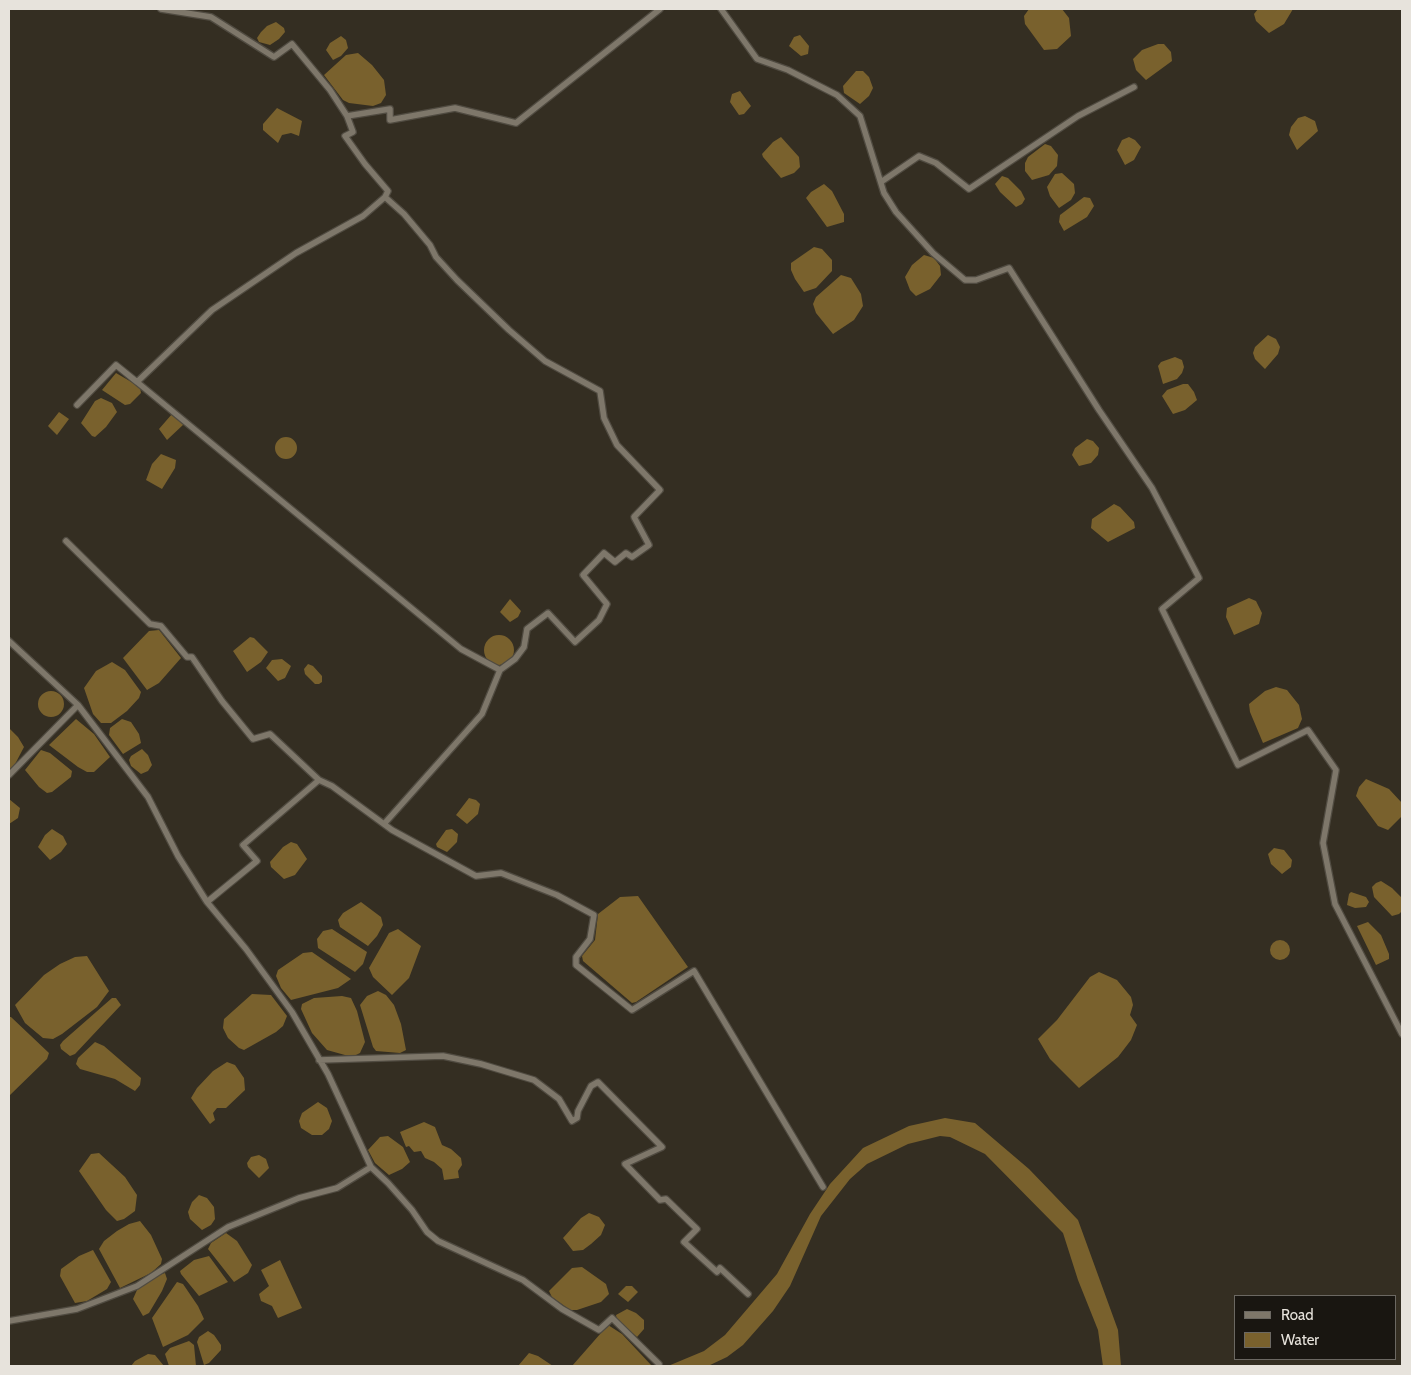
<!DOCTYPE html>
<style>
body{margin:0}
#map{position:relative;width:1411px;height:1375px;overflow:hidden;background:#342e22;font-family:Cabin,sans-serif}
canvas{display:block}
.frame{position:absolute;inset:0;border:10px solid #e7e3dc;pointer-events:none}
.legend{position:absolute;left:1234px;top:1295px;width:162px;height:65px;box-sizing:border-box;background:#191611;border:1px solid #6b6862;margin:0;padding:6px 9px;list-style:none;font-size:15px;color:#e7e3dc}
.legend li{display:flex;align-items:center;gap:10px;height:25px}
.legend b{width:25px;border:1px solid #6b6862}
</style>
<div id="map">
<canvas width="1411" height="1375"></canvas>
<div class="frame"></div>
<ul class="legend">
<li><b style="height:6px;background:#7e776a"></b>Road</li>
<li><b style="height:14px;background:#79612d"></b>Water</li>
</ul>
</div>
<script>
const ctx = document.querySelector('canvas').getContext('2d');
ctx.lineJoin = 'round';
function fill(path, color) { ctx.fillStyle = color; ctx.fill(path, 'evenodd'); }
const shape = rows => new Path2D(rows.map(r => 'M' + r).join(''));
function stroke(path, color, width, dash) { ctx.strokeStyle = color; ctx.lineWidth = width; ctx.lineCap = dash ? 'butt' : 'round'; ctx.setLineDash(dash || []); ctx.stroke(path); }
const water = shape([
 [1029,9,1062,9,1069,18,1071,36,1057,49,1044,50,1025,24,1024,16],
 [1258,9,1293,9,1284,24,1269,33,1256,21,1254,14],
 [276,22,284,28,285,32,279,39,270,45,259,42,257,38,261,32,267,26],
 [800,35,809,46,808,54,801,56,789,46,794,37],
 [341,36,346,40,348,48,341,56,333,60,326,50,330,43],
 [1158,44,1164,44,1171,52,1172,61,1146,80,1136,70,1133,59,1142,50],
 [358,53,372,65,384,80,386,95,381,103,373,106,349,103,343,100,324,75,346,55],
 [856,71,863,71,869,77,873,88,869,96,860,104,844,93,843,86],
 [740,91,751,106,744,114,739,115,730,102,732,94],
 [277,108,302,121,299,136,291,133,282,135,278,143,263,130,263,124],
 [1305,116,1315,121,1318,131,1297,150,1289,135,1291,127,1298,118],
 [781,137,799,157,800,167,794,173,781,178,763,157,762,154,773,142],
 [1129,137,1135,140,1141,147,1134,160,1125,165,1117,150,1122,140],
 [1045,144,1051,146,1058,155,1057,166,1049,175,1032,180,1025,171,1025,163,1028,157],
 [1062,173,1074,184,1075,193,1071,200,1059,208,1050,196,1047,187,1055,174],
 [1002,176,1008,178,1021,191,1025,199,1022,204,1016,207,1000,192,995,184],
 [824,184,832,191,844,214,844,222,827,227,806,198,811,192],
 [1084,197,1090,198,1094,206,1087,217,1064,231,1059,222,1060,215],
 [814,247,822,249,832,260,832,271,816,288,804,292,795,279,791,270,791,263],
 [924,255,934,258,940,266,941,275,930,289,916,296,910,290,905,277,912,265],
 [841,275,851,278,861,294,863,306,854,320,833,334,816,313,813,304,816,297],
 [1268,335,1276,339,1280,347,1278,354,1265,369,1255,359,1253,353,1255,347],
 [1175,357,1182,360,1184,367,1182,373,1177,379,1163,384,1158,366,1161,362],
 [116,373,140,387,141,393,130,404,125,405,102,390],
 [1183,384,1188,384,1194,392,1197,400,1185,410,1173,414,1162,396,1167,390],
 [101,398,112,403,117,412,106,427,95,437,92,436,81,423,95,401],
 [59,412,69,419,57,435,48,426],
 [172,414,184,424,167,440,159,429],
 '275 448a11 11 0 1 1 22 0a11 11 0 1 1-22 0Z',
 [1087,439,1093,441,1099,448,1098,455,1091,463,1079,466,1072,455,1075,448],
 [161,454,176,460,175,468,162,489,146,480,152,464],
 [1114,504,1120,507,1134,522,1135,528,1108,542,1091,528,1092,519],
 [1249,598,1256,601,1262,613,1259,624,1234,635,1226,617,1227,608],
 [510,599,521,611,518,617,510,622,500,612],
 [159,630,181,658,159,683,147,690,123,658,149,631],
 '484 650a15 15 0 1 1 30 0a15 15 0 1 1-30 0Z',
 [250,637,254,638,268,652,261,662,247,672,233,651],
 [282,659,291,666,285,678,278,681,266,668,272,660],
 [112,662,125,670,141,692,139,698,127,711,111,723,101,723,93,714,84,688,96,671],
 [308,664,313,666,322,676,322,682,319,684,315,684,305,674,304,669],
 [1276,687,1287,690,1299,705,1302,719,1298,728,1263,743,1250,712,1249,704,1265,691],
 '38 704a13 13 0 1 1 26 0a13 13 0 1 1-26 0Z',
 [76,719,94,734,110,757,94,772,87,772,78,767,49,745],
 [122,719,131,722,139,734,141,743,123,754,109,735,110,728],
 [9,728,18,737,24,747,13,768,9,770],
 [142,749,148,755,152,765,148,771,141,774,131,766,129,760,131,756],
 [41,750,50,753,72,771,71,777,52,792,47,793,39,787,25,770],
 [1366,779,1389,789,1402,803,1402,816,1388,830,1378,826,1356,796,1359,787],
 [469,798,476,800,480,804,478,814,467,824,456,815],
 [9,799,20,808,18,818,9,824],
 [52,829,63,836,67,844,61,852,50,860,38,847,45,835],
 [452,829,458,834,457,842,447,852,437,847,436,844,446,830],
 [291,842,297,844,307,859,295,875,284,879,271,867,270,862,283,847],
 [1274,848,1284,850,1292,860,1291,867,1282,874,1271,864,1268,854],
 [1381,881,1392,888,1402,898,1402,911,1399,914,1392,916,1374,897,1372,887,1376,883],
 [1351,892,1366,897,1369,902,1366,907,1355,908,1347,905,1349,894],
 [638,896,688,967,636,1002,632,1003,583,961,582,956,595,940,598,914,620,897],
 [361,902,381,917,383,925,377,936,368,946,340,927,338,920,343,913],
 [1368,922,1381,935,1389,954,1389,959,1376,965,1357,926],
 [332,929,367,952,363,964,355,972,318,948,317,939,323,931],
 [398,929,421,946,409,978,392,995,373,977,369,968,389,933],
 '1270 950a10 10 0 1 1 20 0a10 10 0 1 1-20 0Z',
 [312,952,351,979,338,988,291,1000,281,988,276,976,278,970,303,953],
 [87,956,109,991,97,1007,62,1034,53,1039,43,1038,25,1023,15,1005,44,975,60,964,75,957],
 [1099,972,1117,980,1131,997,1133,1005,1130,1015,1137,1025,1131,1040,1118,1057,1079,1088,1050,1059,1038,1039,1057,1020,1090,977],
 [378,991,386,995,394,1005,401,1024,406,1050,400,1053,376,1051,373,1047,360,1005,367,996],
 [252,994,271,995,287,1016,283,1026,276,1032,244,1050,239,1048,228,1038,223,1028,224,1019],
 [342,996,351,998,357,1011,365,1042,360,1053,352,1057,327,1050,312,1033,301,1009,302,1004,314,998],
 [112,998,116,998,121,1005,75,1054,70,1056,61,1049,60,1045,63,1041],
 [9,1017,11,1017,49,1053,47,1059,9,1096],
 [95,1042,104,1046,141,1078,140,1085,135,1091,115,1079,80,1069,76,1064,78,1058],
 [227,1062,235,1065,244,1078,245,1090,226,1108,217,1108,213,1113,215,1120,210,1124,191,1098,197,1088,213,1071],
 [318,1102,327,1108,332,1121,329,1129,322,1135,312,1135,301,1128,299,1121,302,1113],
 [945,1118,975,1123,1029,1169,1078,1220,1118,1330,1121,1366,1103,1366,1098,1330,1078,1280,1063,1233,985,1154,950,1137,940,1136,908,1144,867,1164,850,1179,821,1216,790,1286,773,1311,743,1345,727,1357,708,1366,668,1366,704,1351,725,1335,777,1274,810,1214,830,1184,863,1148,909,1126],
 [424,1122,435,1127,442,1145,451,1149,461,1158,462,1165,458,1171,459,1178,444,1180,442,1169,434,1162,425,1158,421,1151,414,1152,409,1146,406,1147,400,1132],
 [388,1136,403,1147,410,1162,402,1169,389,1175,375,1163,368,1150,380,1137],
 [99,1153,125,1177,137,1195,135,1211,124,1219,117,1221,106,1210,79,1171,91,1154],
 [259,1155,266,1159,269,1168,259,1178,248,1167,247,1163,251,1157],
 [199,1195,207,1198,214,1207,215,1219,211,1225,202,1230,190,1219,188,1212,192,1202],
 [589,1213,599,1217,605,1225,601,1235,591,1244,583,1250,573,1251,563,1238,581,1218],
 [140,1221,151,1235,162,1259,161,1264,151,1273,120,1288,99,1249,104,1241,117,1231,129,1224],
 [226,1233,237,1241,252,1265,248,1273,234,1282,208,1249,211,1243],
 [93,1250,111,1282,107,1289,87,1301,75,1303,60,1276,61,1269,79,1256],
 [209,1256,228,1282,199,1296,181,1274,180,1271,194,1260],
 [280,1260,302,1308,278,1318,272,1306,261,1301,259,1294,269,1286,261,1270],
 [582,1267,606,1284,609,1294,601,1302,577,1310,570,1310,552,1297,549,1291,572,1268],
 [165,1273,167,1279,162,1291,149,1313,143,1316,133,1299,137,1290,147,1279],
 [177,1282,183,1284,198,1306,204,1319,188,1335,163,1347,152,1318],
 [626,1286,632,1286,638,1292,628,1302,618,1294],
 [627,1309,636,1313,644,1320,644,1329,637,1337,617,1320,616,1315],
 [608,1325,622,1334,652,1366,572,1366],
 [208,1331,214,1335,221,1345,221,1350,209,1363,204,1365,197,1342,199,1337],
 [189,1341,194,1345,196,1366,169,1366,165,1354,170,1348],
 [529,1353,538,1356,553,1366,518,1366],
 [148,1354,155,1355,164,1366,131,1366,135,1361]
]);
const street = shape([
 [721,9,757,59,788,70,837,95,860,116,884,193,896,212,933,253,965,280,976,280,1009,268,1099,410,1152,488,1199,578,1162,609,1238,765,1308,730,1336,770,1323,843,1335,904,1402,1034],
 [347,116,390,109,390,120,455,108,516,123,660,9],
 [881,182,919,156,936,163,969,189,1078,116,1134,87],
 [137,382,461,649,500,670],
 [77,405,116,365,137,382,212,310,296,253,363,216,385,197,388,191,365,164,345,136,353,132,347,116,330,90,292,44,274,57,211,17,161,9],
 [66,541,150,624,161,626,187,657,192,657,222,701,253,739,270,734,319,780],
 [9,641,78,705,148,797,178,856,207,902,246,949,292,1012,328,1074,371,1167,337,1188,299,1198,228,1227,137,1286,77,1309,9,1321],
 [9,775,78,705],
 [384,824,482,714,500,670,515,659,524,647,527,629,548,613,575,642,599,620,607,604,583,575,604,553,615,562,626,553,632,557,649,545,634,517,660,490,617,445,604,418,600,391,545,361,509,330,457,280,436,257,430,245,404,214,385,197],
 [207,902,257,861,243,845,319,780,332,786,392,830,476,876,501,873,557,895,594,915,590,939,576,957,576,965,632,1010,694,971,823,1187],
 [319,1060,443,1056,481,1064,534,1080,559,1099,572,1121,577,1118,578,1111,591,1086,598,1082,662,1147,625,1164,660,1200,666,1199,697,1229,684,1242,717,1272,720,1268,748,1294],
 [371,1167,388,1183,412,1210,427,1232,438,1241,523,1280,562,1309,599,1330,612,1318,659,1364]
]);
fill(water, '#79612d');
stroke(street, '#504b41', 8);
stroke(street, '#7e776a', 5.5);
</script>
